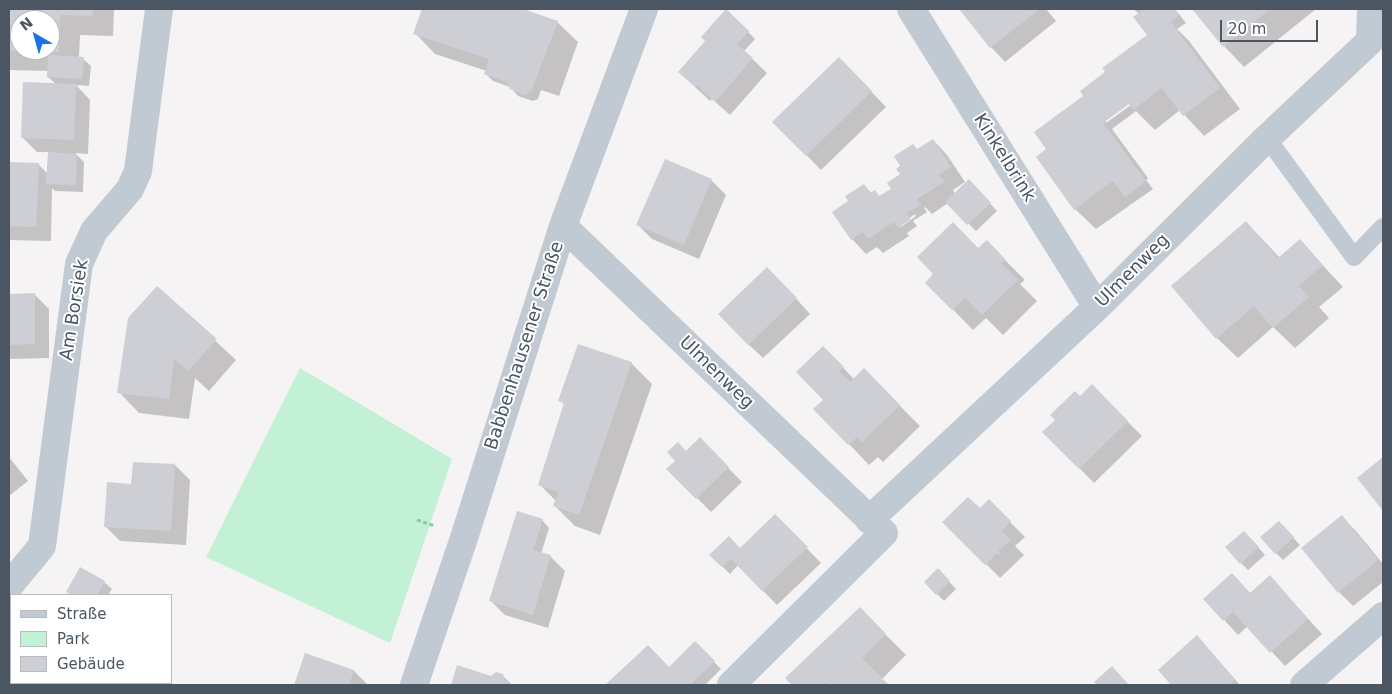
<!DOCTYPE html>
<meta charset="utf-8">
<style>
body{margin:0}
#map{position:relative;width:1392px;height:694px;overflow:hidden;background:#f5f3f3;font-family:"DejaVu Sans",sans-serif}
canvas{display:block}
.frame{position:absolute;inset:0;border:10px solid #4a5661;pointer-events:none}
.legend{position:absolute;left:10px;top:594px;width:162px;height:90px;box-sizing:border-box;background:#fff;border:1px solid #b7bbc0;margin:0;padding:6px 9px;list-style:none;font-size:15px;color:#4a5661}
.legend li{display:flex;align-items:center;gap:10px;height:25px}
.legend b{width:25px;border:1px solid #b7bbc0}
.north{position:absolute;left:10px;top:10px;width:50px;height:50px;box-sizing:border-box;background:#fff;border:1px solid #b7bbc0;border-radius:50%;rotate:322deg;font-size:14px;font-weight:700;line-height:20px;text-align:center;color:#4a5661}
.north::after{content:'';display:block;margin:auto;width:18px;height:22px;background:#1a73e8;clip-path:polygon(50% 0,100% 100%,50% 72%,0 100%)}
.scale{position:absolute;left:1220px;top:20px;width:98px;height:22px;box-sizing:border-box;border:2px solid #4a5661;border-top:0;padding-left:6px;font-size:15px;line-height:18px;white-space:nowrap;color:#4a5661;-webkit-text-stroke:4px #fff;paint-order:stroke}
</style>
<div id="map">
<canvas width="1392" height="694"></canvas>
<div class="frame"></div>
<ul class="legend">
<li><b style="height:6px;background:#c1cad2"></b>Straße</li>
<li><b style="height:14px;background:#c3f1d5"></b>Park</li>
<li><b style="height:14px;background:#cdcfd5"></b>Gebäude</li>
</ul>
<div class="north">N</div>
<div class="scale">20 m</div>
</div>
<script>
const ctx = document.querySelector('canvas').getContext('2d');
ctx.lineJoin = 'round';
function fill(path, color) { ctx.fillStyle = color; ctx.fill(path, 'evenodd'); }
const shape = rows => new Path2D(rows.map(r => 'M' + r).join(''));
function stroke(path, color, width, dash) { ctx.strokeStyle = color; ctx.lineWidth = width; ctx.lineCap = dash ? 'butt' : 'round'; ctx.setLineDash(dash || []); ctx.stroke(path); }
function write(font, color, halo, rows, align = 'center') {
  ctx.font = font + ' "DejaVu Sans",sans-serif'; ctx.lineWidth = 4; ctx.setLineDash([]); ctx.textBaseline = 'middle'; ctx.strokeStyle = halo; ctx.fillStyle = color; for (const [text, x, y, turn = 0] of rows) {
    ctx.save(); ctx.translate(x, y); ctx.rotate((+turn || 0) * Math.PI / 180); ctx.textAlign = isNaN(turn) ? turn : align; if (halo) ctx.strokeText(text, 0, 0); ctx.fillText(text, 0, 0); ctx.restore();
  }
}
const green = shape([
 [300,368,452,459,390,643,206,557]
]);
const shadow = shape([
 [9,9,114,9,113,36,80,35,79,58,83,59,91,66,89,86,76,85,90,100,88,154,75,153,84,162,83,192,55,191,52,188,51,241,9,240,9,163,38,164,48,174,49,152,37,152,22,137,56,84,48,77,49,71,9,70],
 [20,20,50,20,50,50,20,50],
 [423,9,519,9,557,22,578,42,559,96,541,90,538,99,533,101,518,96,510,87,493,81,486,74,487,71,435,54,415,33],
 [960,9,1046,9,1056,21,1005,62,991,47],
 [1134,9,1175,9,1186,23,1177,29,1189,41,1240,109,1204,136,1180,110,1155,130,1136,111,1112,129,1148,178,1146,180,1153,189,1096,229,1075,209,1048,149,1085,96,1106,72,1148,35,1139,14],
 [1133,100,1135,102,1106,123,1106,120],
 [1194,9,1316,9,1244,67,1224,46],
 [727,10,755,39,744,51,767,73,730,115,712,99,710,101,694,86,707,41],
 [839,58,886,107,821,170,774,122],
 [933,140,947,155,965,182,953,190,955,194,969,181,997,211,976,231,948,203,932,214,925,207,924,208,927,212,913,221,917,226,907,233,909,236,883,253,877,247,866,254,852,239,850,202,864,185,872,194,880,197,893,189,903,180,902,166,913,145,918,150],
 [915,214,916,216,901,227,901,224],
 [666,161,711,180,726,195,699,259,652,239,637,224],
 [1246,222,1280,258,1300,241,1343,287,1319,307,1329,318,1295,348,1273,327,1238,358,1217,338],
 [987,242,1025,280,1020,284,1037,301,1003,335,986,318,973,330,927,283,978,250],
 [782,283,810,314,763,358,748,344],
 [157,287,236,360,209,391,195,378,189,419,139,413,119,392],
 [34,294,49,309,49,358,11,359,9,357,9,295],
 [823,347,854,379,864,370,920,426,883,462,878,457,869,465,849,444,824,400],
 [631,363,652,384,600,535,575,526,555,506,556,501,540,485,565,405,560,400],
 [1092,386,1142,436,1094,483,1044,432],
 [700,439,742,482,711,512,668,469],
 [9,457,28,481,9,496],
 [1383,459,1383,509,1359,478],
 [134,463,175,465,190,480,186,545,120,541,105,526,132,485],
 [989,501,1025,537,1015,546,1024,555,1000,578,944,522,980,510],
 [775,516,821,563,777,605,738,565,730,574,711,555,740,550],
 [1341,516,1356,531,1383,564,1383,582,1353,606,1339,592],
 [542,520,549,528,541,554,550,556,565,571,548,628,505,615,490,600],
 [1286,530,1300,545,1283,560,1276,553],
 [1251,539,1265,555,1248,570,1241,563],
 [938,570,956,589,944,601,925,582],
 [1232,574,1251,594,1270,577,1322,634,1285,666,1248,626,1238,635,1205,599],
 [104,582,112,589,108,595,71,595,67,592],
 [860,609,906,655,882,679,888,685,794,685,787,678],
 [1197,637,1211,652,1240,685,1173,685,1159,670],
 [695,643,721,669,705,685,607,685,648,646,669,669],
 [305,655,354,671,368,685,295,685],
 [458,667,491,677,502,675,512,685,452,685],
 [74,683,154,683,156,685,76,685]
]);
const building = shape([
 [9,9,93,9,93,16,60,15,59,52,37,52,37,50,50,50,50,20,20,20,20,51,9,51],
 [422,9,523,9,558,21,531,92,525,95,510,89,507,82,484,74,489,59,413,34],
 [726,9,749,31,737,44,753,58,715,102,697,85,695,87,678,72,705,41,701,37],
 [959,9,1040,9,990,48],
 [1144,9,1175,9,1179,15,1171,22,1220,88,1183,116,1162,88,1133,110,1129,104,1103,123,1146,181,1125,197,1113,181,1074,210,1036,157,1046,149,1034,132,1083,96,1080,91,1105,72,1102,68,1147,35,1133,17],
 [1192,9,1270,9,1223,47],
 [48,55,84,57,82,79,47,77],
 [839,57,872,91,806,156,772,122],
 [23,82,76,84,74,140,21,138],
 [933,139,951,167,939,175,944,182,917,199,921,205,907,213,911,219,898,228,894,222,868,239,863,232,851,240,832,212,848,201,845,196,864,184,870,193,875,190,879,196,891,189,887,183,900,174,896,169,900,166,894,156,913,144,917,149],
 [48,152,77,154,76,185,46,184],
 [665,159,712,179,684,245,636,225],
 [9,162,39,163,36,227,9,226],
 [969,179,991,203,967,225,945,202],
 [1246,221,1278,258,1300,239,1323,265,1299,286,1309,297,1273,328,1254,306,1216,339,1171,286],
 [953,222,978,248,987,240,1005,259,1001,263,1018,280,982,315,965,298,952,310,925,283,933,274,917,257],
 [767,267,797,298,748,345,718,314],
 [157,286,217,339,188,371,174,359,169,399,117,393,128,318],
 [35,293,35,344,9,345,9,294],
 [578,344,632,362,579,515,553,506,558,492,538,485,564,403,558,401],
 [823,346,844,367,839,371,850,382,864,368,900,405,862,442,857,437,848,445,813,409,823,400,796,372],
 [1092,384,1128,421,1079,469,1042,432,1055,420,1050,415,1075,391,1080,396],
 [700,437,729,467,696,499,666,469,675,461,667,452,678,442,686,451],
 [1383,457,1383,511,1357,478],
 [133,462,175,464,171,531,104,527,107,482,131,484],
 [968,497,980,508,989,499,1011,521,1002,531,1011,540,998,551,1000,553,998,555,997,553,985,565,942,522],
 [517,511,543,519,533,550,551,555,533,615,489,601],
 [775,514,808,547,762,591,731,559,722,567,709,555,729,536,740,548],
 [1342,515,1378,560,1338,593,1301,548],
 [1279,521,1294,537,1275,554,1260,537],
 [1244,531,1259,547,1240,564,1225,547],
 [80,567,105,581,97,595,71,595,66,592],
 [938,568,950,581,936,595,924,582],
 [1232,573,1250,593,1270,575,1308,619,1270,653,1233,612,1223,621,1203,599],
 [860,607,886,634,862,658,889,685,829,685,826,682,823,685,792,685,785,678],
 [1197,635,1235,680,1229,685,1171,685,1158,670],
 [695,641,715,661,690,685,685,684,683,685,605,685,648,645,669,667],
 [305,653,354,670,349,685,294,685],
 [457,665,491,676,496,672,503,674,504,680,508,681,507,685,451,685],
 [1112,666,1129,685,1097,685,1094,682],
 [72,683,145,683,142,685,75,685]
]);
const path = shape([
 [417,520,435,526]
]);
const service = shape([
 [1267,138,1354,257,1383,227]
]);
const minor = shape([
 [911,9,1097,307],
 [563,226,884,533,731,685],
 [869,520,1097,307,1267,138,1370,41,1371,9],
 [9,586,42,546,79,264,94,231,130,189,138,171,159,9],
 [414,685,464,538,563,226,644,9],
 [1304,685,1383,616]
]);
const streetNames = [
 ["Kinkelbrink",1004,158,58],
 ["Ulmenweg",1133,271,-45],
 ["Am Borsiek",75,310,-81],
 ["Babbenhausener Straße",525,346,-72],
 ["Ulmenweg",716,373,44]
];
fill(green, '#c3f1d5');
fill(shadow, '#0003');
fill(building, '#cdcfd5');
stroke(path, '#7ad0a6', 3, [4, 2.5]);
stroke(service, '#c1cad2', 18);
stroke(minor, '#c1cad2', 28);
write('18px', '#4a5661', '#fff', streetNames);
</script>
